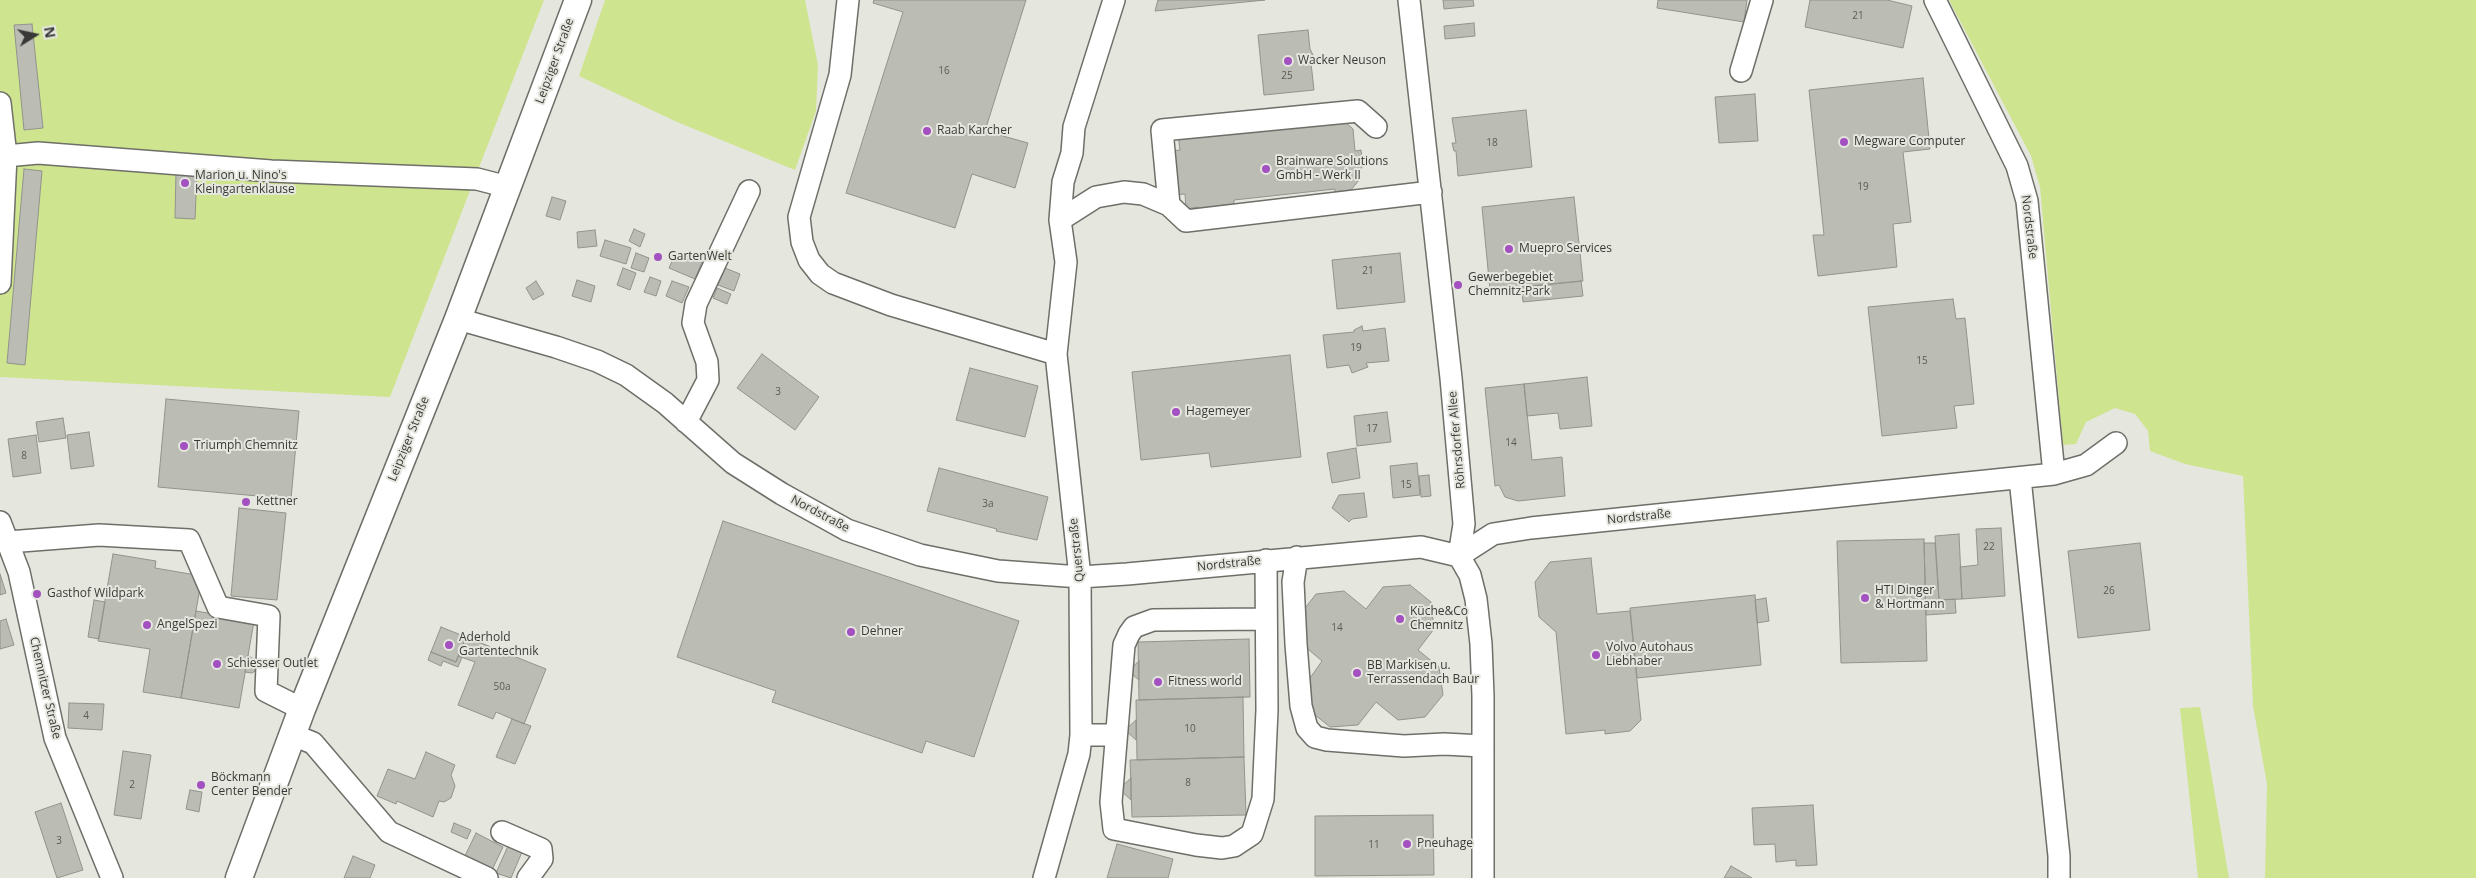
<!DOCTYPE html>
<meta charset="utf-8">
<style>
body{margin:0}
#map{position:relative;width:2476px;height:878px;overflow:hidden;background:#e5e7df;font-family:"Open Sans",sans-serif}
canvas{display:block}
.north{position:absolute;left:10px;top:10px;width:50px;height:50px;-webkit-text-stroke:4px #e5e7df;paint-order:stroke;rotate:80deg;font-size:14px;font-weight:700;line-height:20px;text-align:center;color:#393a37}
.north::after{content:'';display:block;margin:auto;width:18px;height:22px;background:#393a37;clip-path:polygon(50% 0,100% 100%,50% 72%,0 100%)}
</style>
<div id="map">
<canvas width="2476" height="878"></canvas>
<div class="north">N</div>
</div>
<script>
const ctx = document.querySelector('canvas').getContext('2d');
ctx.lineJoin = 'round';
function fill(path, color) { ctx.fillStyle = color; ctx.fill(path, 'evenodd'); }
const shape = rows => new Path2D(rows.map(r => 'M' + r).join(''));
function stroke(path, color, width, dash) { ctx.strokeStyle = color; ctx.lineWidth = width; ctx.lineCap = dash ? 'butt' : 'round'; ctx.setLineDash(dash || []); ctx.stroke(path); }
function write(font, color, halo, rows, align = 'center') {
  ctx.font = font + ' "Open Sans",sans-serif'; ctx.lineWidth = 4; ctx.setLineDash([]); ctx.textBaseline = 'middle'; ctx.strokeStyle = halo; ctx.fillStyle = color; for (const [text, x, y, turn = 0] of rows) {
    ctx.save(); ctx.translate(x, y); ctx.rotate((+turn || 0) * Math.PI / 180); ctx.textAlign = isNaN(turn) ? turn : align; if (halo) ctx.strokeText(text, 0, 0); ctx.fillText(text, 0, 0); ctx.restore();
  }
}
const green = shape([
 [0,0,544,0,390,397,0,377],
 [605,0,805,0,818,65,816,111,795,170,677,122,579,76],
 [1949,0,2476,0,2476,878,2265,878,2267,784,2253,706,2243,476,2185,464,2150,451,2148,431,2135,414,2115,408,2086,422,2076,444,2063,445,2040,187,2031,156],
 [2200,707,2229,878,2198,878,2180,708]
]);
const building = shape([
 [874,0,1026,0,985,131,1028,143,1015,188,972,174,955,228,846,193,903,12,873,3,874,0],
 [1158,0,1265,0,1155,11,1158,0],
 [1443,0,1473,0,1474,6,1444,9,1443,0],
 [1658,0,1747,0,1744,22,1657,8,1658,0],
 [1810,0,1887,0,1912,6,1903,48,1805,27,1810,0],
 [1474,23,1475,36,1445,39,1444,26,1474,23],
 [32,24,43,128,24,130,14,25,32,24],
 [1308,30,1310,49,1316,61,1311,63,1314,90,1264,95,1258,35,1308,30],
 [1923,78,1930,149,1903,152,1911,222,1893,224,1897,267,1818,276,1813,235,1824,235,1809,90,1923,78],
 [1755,94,1758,141,1719,143,1715,97,1755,94],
 [1526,110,1532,167,1458,176,1456,151,1454,151,1452,143,1456,143,1452,118,1526,110],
 [1342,119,1353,129,1355,151,1361,150,1363,166,1358,172,1359,180,1351,190,1335,192,1335,189,1234,200,1234,204,1216,206,1217,214,1199,216,1198,207,1186,209,1185,194,1174,195,1169,151,1180,150,1178,135,1342,119],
 [24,169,42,171,25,365,7,363,24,169],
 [176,171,197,172,195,219,175,218,176,171],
 [552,197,566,201,560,220,546,216,552,197],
 [1574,197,1583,281,1490,290,1482,207,1574,197],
 [634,229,645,234,640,247,629,241,634,229],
 [595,230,597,246,578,248,577,232,595,230],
 [605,240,631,248,626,264,600,256,605,240],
 [676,252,702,262,695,279,669,268,676,252],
 [636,253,649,258,644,272,631,268,636,253],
 [1400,253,1405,302,1337,309,1332,260,1400,253],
 [623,268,636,273,630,290,617,285,623,268],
 [725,268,740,274,734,291,718,285,725,268],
 [650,277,661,281,656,296,644,292,650,277],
 [577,280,595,286,591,302,572,296,577,280],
 [536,281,544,294,533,300,526,288,536,281],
 [672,281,689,287,682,303,666,296,672,281],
 [1581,281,1583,296,1523,302,1521,287,1581,281],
 [717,288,731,294,727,304,713,298,717,288],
 [1953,299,1956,319,1965,318,1974,404,1954,406,1957,428,1882,436,1868,307,1953,299],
 [1362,326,1363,331,1385,328,1389,361,1366,363,1368,367,1352,373,1349,365,1327,368,1323,335,1354,332,1354,330,1362,326],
 [762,354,819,397,795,430,737,388,762,354],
 [1290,355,1301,457,1211,467,1209,453,1141,460,1132,372,1290,355],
 [970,368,1038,386,1025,437,956,420,970,368],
 [1587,377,1592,426,1560,429,1558,413,1527,416,1524,384,1587,377],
 [1524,384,1532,460,1562,457,1565,496,1518,501,1505,497,1499,485,1495,486,1485,388,1524,384],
 [166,399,299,411,291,499,158,487,166,399],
 [1387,412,1391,442,1357,446,1354,416,1387,412],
 [63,418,66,438,39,442,36,422,63,418],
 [89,432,94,466,71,469,67,435,89,432],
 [36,435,41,473,13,477,8,439,36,435],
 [1356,448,1360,478,1332,483,1327,453,1356,448],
 [1417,463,1420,495,1393,498,1390,466,1417,463],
 [939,468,1048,497,1037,540,996,531,997,529,927,511,939,468],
 [1429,475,1431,496,1421,497,1419,476,1429,475],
 [1364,493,1367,517,1352,519,1349,522,1332,508,1339,495,1364,493],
 [239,508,286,513,277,600,231,596,239,508],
 [723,521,1019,621,974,757,926,741,922,753,772,702,776,691,677,657,723,521],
 [2001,528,2005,596,1962,599,1960,567,1978,565,1976,529,2001,528],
 [1959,534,1962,599,1939,600,1935,536,1959,534],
 [1924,539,1927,661,1841,663,1837,541,1924,539],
 [1924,543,1935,543,1939,600,1955,599,1956,613,1926,615,1924,543],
 [2140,543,2150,630,2078,638,2068,551,2140,543],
 [113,554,156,561,155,568,202,576,181,698,143,692,150,649,98,641,113,554],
 [1591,558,1597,614,1630,611,1641,720,1630,731,1605,734,1605,730,1566,734,1556,632,1539,617,1535,582,1550,562,1591,558],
 [0,574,6,593,0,595,0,574],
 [1410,585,1431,602,1434,629,1418,650,1439,667,1443,695,1425,717,1398,720,1376,702,1358,725,1330,727,1309,710,1306,684,1322,661,1302,644,1299,616,1316,594,1344,591,1366,609,1383,587,1410,585],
 [1755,595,1761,665,1637,678,1630,608,1755,595],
 [1766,598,1769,621,1757,623,1755,600,1766,598],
 [94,600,105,602,99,639,88,637,94,600],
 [196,611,254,621,239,708,181,698,196,611],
 [6,619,14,645,0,649,0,621,6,619],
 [441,627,466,637,456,662,431,652,441,627],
 [466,637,546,669,524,724,496,712,493,719,458,705,475,662,458,656,466,637],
 [1249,639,1250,697,1139,700,1138,642,1249,639],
 [431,652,456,662,458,656,462,657,458,667,443,661,441,666,428,660,431,652],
 [248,656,256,660,255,671,252,673,245,672,248,656],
 [1139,661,1139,680,1128,671,1139,661],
 [1243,697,1244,757,1137,760,1136,700,1243,697],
 [69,703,104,704,102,730,68,728,69,703],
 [512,719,531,726,515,764,496,757,512,719],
 [1136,720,1136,740,1125,730,1136,720],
 [123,751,151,755,141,819,114,815,123,751],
 [426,752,455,765,451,775,455,786,451,798,444,802,439,801,433,817,397,801,396,804,377,796,388,769,415,779,426,752],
 [1244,757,1246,815,1132,817,1130,760,1244,757],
 [1131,778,1131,800,1119,789,1131,778],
 [190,790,202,792,199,812,186,809,190,790],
 [61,803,83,870,57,878,35,812,61,803],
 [1813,805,1817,865,1796,866,1796,860,1776,862,1775,844,1754,845,1752,808,1813,805],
 [1433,815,1434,875,1315,876,1315,816,1433,815],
 [454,823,471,830,467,839,451,832,454,823],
 [476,833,503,847,490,874,463,860,476,833],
 [1117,844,1173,859,1168,878,1107,878,1117,844],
 [508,846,522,852,511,878,496,873,508,846],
 [353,856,375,865,370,878,344,878,353,856],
 [1731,866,1752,878,1724,878,1731,866]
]);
const minor = shape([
 [848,0,840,75,799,217,802,242,809,260,820,274,833,283,891,305,1056,354],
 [1409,0,1451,378,1464,524,1459,556,1470,575,1476,599,1481,644,1483,696,1483,878],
 [1935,0,2017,166,2027,201,2054,474],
 [1741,71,1762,0],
 [0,103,6,156,0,283],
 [6,156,38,153,271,171,477,179,508,187],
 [1169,205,1162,130,1358,111,1376,127],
 [1060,220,1096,197,1124,192,1143,194,1169,205,1186,221,1431,192],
 [458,319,556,347,597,361,626,375,665,403,733,463,782,494,847,530,920,555,998,571,1080,577,1127,574,1421,547,1459,556,1493,534,1531,528,2054,474,2086,465,2116,443],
 [686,422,708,380,707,362,693,323,696,304,749,191],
 [2020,478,2059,856,2059,878],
 [0,522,19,572,55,738,112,878],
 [8,542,99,535,189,540,218,607,269,616,266,691,302,709],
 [1297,557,1293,582,1296,644,1301,706,1307,728,1315,737,1327,740,1404,746,1444,744,1483,746],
 [1265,619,1153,620,1134,627,1129,634,1124,645,1111,802,1114,829,1196,845,1222,848,1234,846,1252,834,1263,799,1267,710,1266,560],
 [293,735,313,743,389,832,487,878],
 [1081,735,1116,735],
 [502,832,541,849,542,859,528,878],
 [1044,878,1079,754,1081,735,1080,577,1056,354,1066,262,1060,220,1063,182,1072,153,1074,127,1114,0]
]);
const major = shape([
 [239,878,302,709,458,319,578,0]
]);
const markers = [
 [1288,61,5,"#a350c0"],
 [927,131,5,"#a350c0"],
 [1844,142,5,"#a350c0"],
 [1266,169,5,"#a350c0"],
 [185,183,5,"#a350c0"],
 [1509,249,5,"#a350c0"],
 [658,257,5,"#a350c0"],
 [1458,285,5,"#a350c0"],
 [1176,412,5,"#a350c0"],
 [184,446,5,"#a350c0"],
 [246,502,5,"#a350c0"],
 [37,594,5,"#a350c0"],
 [1865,598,5,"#a350c0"],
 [1400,619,5,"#a350c0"],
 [147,625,5,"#a350c0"],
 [851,632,5,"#a350c0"],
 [449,645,5,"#a350c0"],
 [1596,655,5,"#a350c0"],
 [217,664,5,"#a350c0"],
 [1357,673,5,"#a350c0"],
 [1158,682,5,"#a350c0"],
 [201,785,5,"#a350c0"],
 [1407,844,5,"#a350c0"]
];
const numberNames = [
 ["21",1858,16],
 ["16",944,71],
 ["25",1287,76],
 ["18",1492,143],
 ["19",1863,187],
 ["21",1368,271],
 ["19",1356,348],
 ["15",1922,361],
 ["3",778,392],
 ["17",1372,429],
 ["14",1511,443],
 ["8",24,456],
 ["15",1406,485],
 ["3a",988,504],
 ["22",1989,547],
 ["26",2109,591],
 ["14",1337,628],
 ["50a",502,687],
 ["4",86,716],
 ["10",1190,729],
 ["8",1188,783],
 ["2",132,785],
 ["3",59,841],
 ["11",1374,845]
];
const streetNames = [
 ["Leipziger Straße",555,61,-70],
 ["Nordstraße",2029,227,83],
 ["Leipziger Straße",409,439,-68],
 ["Röhrsdorfer Allee",1457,440,-95],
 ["Nordstraße",820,514,28],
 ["Nordstraße",1639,517,-6],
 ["Querstraße",1077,550,-96],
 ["Nordstraße",1229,564,-6],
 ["Chemnitzer Straße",45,688,77]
];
const poiNames = [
 ["Wacker Neuson",1298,61],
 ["Raab Karcher",937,131],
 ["Megware Computer",1854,142],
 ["Brainware Solutions",1276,162],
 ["GmbH - Werk II",1276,176],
 ["Marion u. Nino's",195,176],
 ["Kleingartenklause",195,190],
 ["Muepro Services",1519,249],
 ["GartenWelt",668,257],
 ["Gewerbegebiet",1468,278],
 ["Chemnitz-Park",1468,292],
 ["Hagemeyer",1186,412],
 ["Triumph Chemnitz",194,446],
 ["Kettner",256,502],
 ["HTI Dinger",1875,591],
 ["& Hortmann",1875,605],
 ["Gasthof Wildpark",47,594],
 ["Küche&Co",1410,612],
 ["Chemnitz",1410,626],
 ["AngelSpezi",157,625],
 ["Dehner",861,632],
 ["Aderhold",459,638],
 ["Gartentechnik",459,652],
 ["Volvo Autohaus",1606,648],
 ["Liebhaber",1606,662],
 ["Schiesser Outlet",227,664],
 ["BB Markisen u.",1367,666],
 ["Terrassendach Baur",1367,680],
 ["Fitness world",1168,682],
 ["Böckmann",211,778],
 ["Center Bender",211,792],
 ["Pneuhage",1417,844]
];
fill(green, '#cfe48f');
fill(building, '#bbbdb5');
stroke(building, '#92948c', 1);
stroke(minor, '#6d6f68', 24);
stroke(major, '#6d6f68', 29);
stroke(minor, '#fff', 21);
stroke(major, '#fff', 26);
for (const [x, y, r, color] of markers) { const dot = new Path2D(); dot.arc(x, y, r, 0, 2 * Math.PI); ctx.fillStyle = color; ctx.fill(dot); stroke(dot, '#e5e7df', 2); }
write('10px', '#5a5b56', null, numberNames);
write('12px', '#393a37', '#e5e7df', streetNames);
write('12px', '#393a37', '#e5e7df', poiNames, 'left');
</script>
